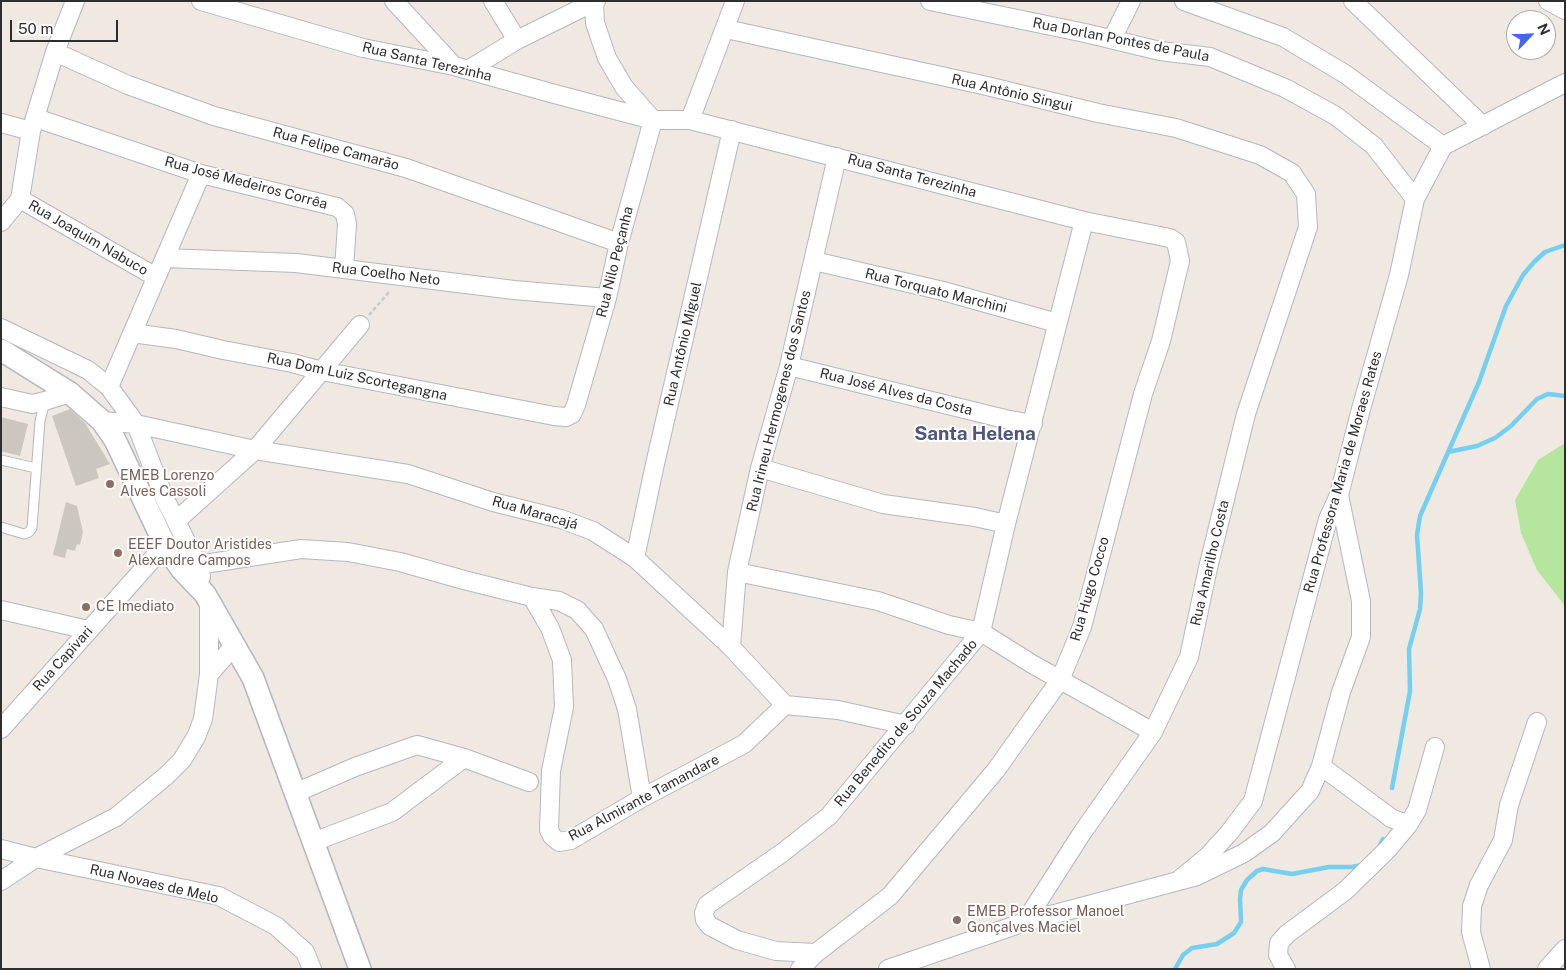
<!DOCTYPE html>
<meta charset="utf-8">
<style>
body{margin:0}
#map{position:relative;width:1566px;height:970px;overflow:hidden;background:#efe9e1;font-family:"Public Sans",sans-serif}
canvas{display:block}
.frame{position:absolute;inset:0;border:2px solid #2e2e2e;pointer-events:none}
.north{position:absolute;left:1506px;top:10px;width:50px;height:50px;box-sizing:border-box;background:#fff;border:1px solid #ababab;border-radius:50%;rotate:66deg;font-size:14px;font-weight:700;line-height:20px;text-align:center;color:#2e2e2e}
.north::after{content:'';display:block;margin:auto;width:18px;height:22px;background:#4264fb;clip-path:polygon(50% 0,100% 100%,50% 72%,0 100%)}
.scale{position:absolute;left:10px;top:20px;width:108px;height:22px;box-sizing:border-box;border:2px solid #2e2e2e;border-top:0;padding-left:6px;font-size:15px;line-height:18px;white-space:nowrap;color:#2e2e2e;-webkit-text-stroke:4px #fff;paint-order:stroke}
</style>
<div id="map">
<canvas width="1566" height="970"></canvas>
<div class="frame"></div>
<div class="north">N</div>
<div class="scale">50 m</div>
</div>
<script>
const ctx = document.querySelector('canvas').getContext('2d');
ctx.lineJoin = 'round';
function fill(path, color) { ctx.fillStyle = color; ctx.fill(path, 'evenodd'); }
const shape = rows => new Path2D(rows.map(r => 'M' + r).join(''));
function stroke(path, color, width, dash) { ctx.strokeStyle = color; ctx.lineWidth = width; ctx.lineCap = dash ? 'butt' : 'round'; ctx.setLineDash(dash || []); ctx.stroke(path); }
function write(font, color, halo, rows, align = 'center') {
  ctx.font = font + ' "Public Sans",sans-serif'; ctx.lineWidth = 4; ctx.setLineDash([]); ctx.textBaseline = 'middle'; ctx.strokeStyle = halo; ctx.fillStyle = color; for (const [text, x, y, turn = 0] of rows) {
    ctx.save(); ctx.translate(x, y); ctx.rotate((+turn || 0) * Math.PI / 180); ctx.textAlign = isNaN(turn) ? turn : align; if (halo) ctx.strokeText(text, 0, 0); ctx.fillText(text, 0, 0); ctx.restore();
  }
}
const green = shape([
 [1565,443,1565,606,1537,570,1521,533,1515,500,1538,460]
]);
const stream = shape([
 [1448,452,1477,446,1495,438,1511,426,1537,399,1548,394,1565,396],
 [1392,788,1410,691,1409,649,1420,609,1421,593,1417,535,1420,516,1479,382,1506,306,1523,275,1534,262,1545,252,1565,245],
 [1378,849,1383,839],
 [1175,969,1183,955,1192,948,1217,944,1234,933,1241,922,1240,899,1241,890,1247,880,1257,871,1263,869,1292,874,1329,867,1352,867,1362,865]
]);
const building = shape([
 [70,409,85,423,110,464,96,469,99,478,76,486,52,416],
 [1,417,28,424,20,456,1,451],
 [66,502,77,506,83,532,80,545,77,544,75,551,67,549,65,558,53,555]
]);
const path = shape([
 [369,315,390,291]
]);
const service = shape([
 [1,460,36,468],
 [1,527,24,534,29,532,32,528,40,421,45,401]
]);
const minor = shape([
 [201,1,363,48,454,66,551,93,653,120,690,120,1084,221,1170,238,1176,242,1180,261,1161,341,1143,394,1082,627,1060,680,996,770,890,896,816,953,800,969],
 [394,1,454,66],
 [493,1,517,40],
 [930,1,1085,33,1160,51,1210,57,1285,88,1336,116,1374,146,1415,199],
 [1184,1,1283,37,1345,74,1443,146],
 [1353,1,1483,126],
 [1548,1,1565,10],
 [594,3,595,23,607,58,624,87,653,120],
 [726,29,987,86,1098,113,1176,128,1260,155,1292,173,1306,194,1308,227,1246,414,1208,568,1189,657,1153,732,1082,833,1025,922],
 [1112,39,1131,1],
 [55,52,128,85,214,116,406,168,619,243],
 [468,70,517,40,596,1],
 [36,118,201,174,337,207,345,214,347,224,344,269],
 [690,120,735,1],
 [1,123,31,131],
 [20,199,156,277],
 [1,222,20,199,31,131,55,52,75,1],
 [165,258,296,263,514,290,607,298],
 [814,261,943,291,1057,323],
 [1,328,88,370,109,387,136,424,164,497,198,565,201,577],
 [132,333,176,339,223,350,292,363,322,371,554,416,566,417,572,414,576,405,607,298,619,243,653,120],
 [789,366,1005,419,1033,424],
 [109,387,201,174],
 [1,397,32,404,45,401,70,393],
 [102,421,136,424,255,450,408,474,493,502,561,519,593,531,635,558,731,647,785,705,838,710,906,725],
 [760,468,883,504,975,517,1006,524],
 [176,521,255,450,360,325],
 [635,558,655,464,732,130],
 [182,570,198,565,301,549,348,552,400,562,464,580,532,597,559,601,577,610,594,629,617,679,627,709,642,798],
 [737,572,878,601,949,625,981,632,1032,664,1153,732],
 [532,597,550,628,562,660,564,707,551,771,549,830,552,836,559,842,571,840,642,798,744,744,785,705],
 [1,610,88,630],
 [731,647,737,572,760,468,789,366,837,157],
 [209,674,234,646],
 [1,729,165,545],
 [1321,766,1391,818,1408,825,1417,810,1435,747],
 [295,793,355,767,417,745,464,758],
 [313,842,392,812,464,758,529,782],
 [1,849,36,858,219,896,276,926,305,952,312,969],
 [1179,880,1207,857,1229,833,1253,801,1328,519,1339,495,1361,409,1399,275,1415,199,1443,146,1565,83],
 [1,881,36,858,116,817,166,776,182,760,196,737,203,719,209,674,209,603],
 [816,953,776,951,737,940,710,926,705,920,704,913,707,905,782,853,829,816,981,632,1006,524,1084,221],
 [888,969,1025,922,1197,876,1244,853,1272,833,1310,791,1321,766,1341,692,1361,637,1361,601,1339,495],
 [1286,969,1278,955,1279,943,1287,934,1345,891,1388,849,1408,825],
 [1481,969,1471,932,1472,906,1479,885,1503,840,1509,805,1537,722],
 [1547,969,1565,949]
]);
const tertiary = shape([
 [1,350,70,393,102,421,115,440,165,545,182,570,205,594,253,678,360,969]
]);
const markers = [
 [110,484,5,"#8d6e63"],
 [118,553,5,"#8d6e63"],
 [86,607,5,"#8d6e63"],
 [957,920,5,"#8d6e63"]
];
const streetNames = [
 ["Rua Dorlan Pontes de Paula",1121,40,11],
 ["Rua Santa Terezinha",427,62,13],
 ["Rua Antônio Singui",1012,93,13],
 ["Rua Felipe Camarão",336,149,15],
 ["Rua Santa Terezinha",912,176,15],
 ["Rua José Medeiros Corrêa",246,183,15],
 ["Rua Joaquim Nabuco",88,238,30],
 ["Rua Nilo Peçanha",615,262,-76],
 ["Rua Coelho Neto",386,274,7],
 ["Rua Torquato Marchini",936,291,14],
 ["Rua Antônio Miguel",683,344,-77],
 ["Rua Dom Luiz Scortegangna",357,377,12],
 ["Rua José Alves da Costa",896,392,14],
 ["Rua Irineu Hermogenes dos Santos",779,401,-76],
 ["Rua Professora Maria de Moraes Rates",1343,472,-74],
 ["Rua Maracajá",535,513,16],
 ["Rua Amarilho Costa",1210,563,-77],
 ["Rua Hugo Cocco",1090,589,-74],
 ["Rua Capivari",63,659,-48],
 ["Rua Benedito de Souza Machado",906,723,-50],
 ["Rua Almirante Tamandare",644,798,-28],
 ["Rua Novaes de Melo",154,884,13]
];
const educationNames = [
 ["EMEB Lorenzo",120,476],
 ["Alves Cassoli",120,492],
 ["EEEF Doutor Aristides",128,545],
 ["Alexandre Campos",128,561],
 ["CE Imediato",96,607],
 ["EMEB Professor Manoel",967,912],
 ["Gonçalves Maciel",967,928]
];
const districtNames = [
 ["Santa Helena",975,434]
];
fill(green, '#b6e59e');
stroke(stream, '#75cff0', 4.5);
fill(building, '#cbc7bf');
stroke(service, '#b4b7c1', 11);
stroke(minor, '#b4b7c1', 20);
stroke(tertiary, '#b4b7c1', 24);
stroke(path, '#c9c9c9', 2.5, [4, 2.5]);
stroke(service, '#fff', 9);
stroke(minor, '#fff', 18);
stroke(tertiary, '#fff', 21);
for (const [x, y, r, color] of markers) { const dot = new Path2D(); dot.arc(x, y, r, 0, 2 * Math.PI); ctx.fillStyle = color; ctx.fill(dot); stroke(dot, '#fff', 2); }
write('14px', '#2e2e2e', '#fff', streetNames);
write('14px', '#785e54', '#fff', educationNames, 'left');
write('bold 19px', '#4d5680', '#fff', districtNames);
</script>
